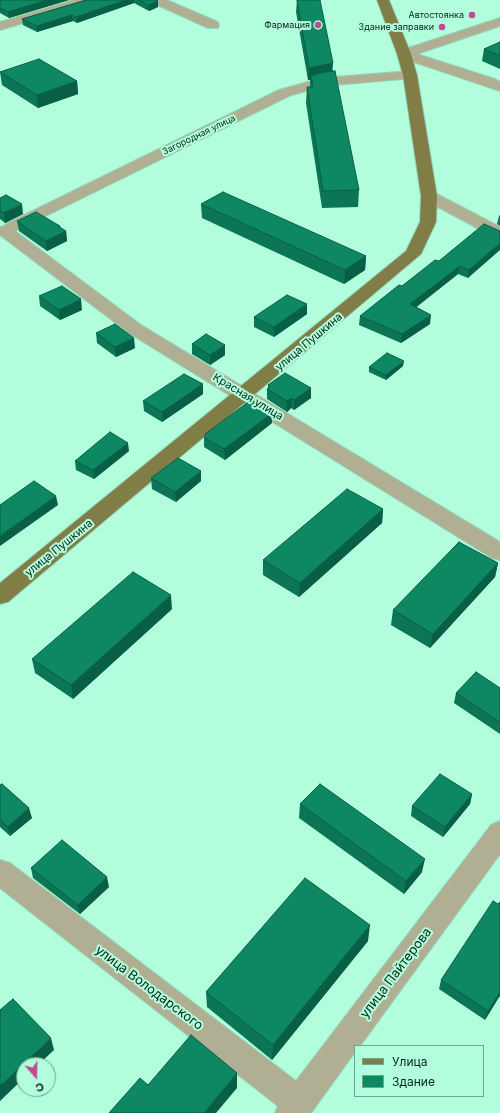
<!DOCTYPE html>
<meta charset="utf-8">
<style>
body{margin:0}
#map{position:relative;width:500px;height:1113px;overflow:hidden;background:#b2fddb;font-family:Inter,sans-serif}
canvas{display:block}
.legend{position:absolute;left:354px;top:1045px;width:130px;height:52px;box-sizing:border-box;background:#b2fddb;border:1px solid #6da78e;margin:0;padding:5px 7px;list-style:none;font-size:12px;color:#06261a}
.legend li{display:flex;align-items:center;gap:8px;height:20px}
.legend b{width:20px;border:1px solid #6da78e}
.north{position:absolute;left:16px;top:1057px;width:40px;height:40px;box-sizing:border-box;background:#b2fddb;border:1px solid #6da78e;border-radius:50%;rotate:160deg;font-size:11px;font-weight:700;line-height:16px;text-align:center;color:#06261a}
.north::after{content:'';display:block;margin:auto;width:14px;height:18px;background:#c44796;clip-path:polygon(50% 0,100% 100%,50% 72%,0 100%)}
</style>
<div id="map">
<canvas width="500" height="1113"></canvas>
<ul class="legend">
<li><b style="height:5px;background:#817d47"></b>Улица</li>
<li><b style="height:11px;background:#0d8863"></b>Здание</li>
</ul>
<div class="north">С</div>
</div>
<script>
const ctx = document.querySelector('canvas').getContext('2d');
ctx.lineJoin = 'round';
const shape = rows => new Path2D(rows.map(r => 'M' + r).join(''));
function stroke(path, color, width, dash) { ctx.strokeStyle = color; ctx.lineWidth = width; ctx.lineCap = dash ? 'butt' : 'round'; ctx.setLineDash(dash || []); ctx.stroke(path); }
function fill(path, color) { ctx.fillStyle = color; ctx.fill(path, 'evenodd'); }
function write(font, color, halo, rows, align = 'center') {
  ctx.font = font + ' Inter,sans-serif'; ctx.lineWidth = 4; ctx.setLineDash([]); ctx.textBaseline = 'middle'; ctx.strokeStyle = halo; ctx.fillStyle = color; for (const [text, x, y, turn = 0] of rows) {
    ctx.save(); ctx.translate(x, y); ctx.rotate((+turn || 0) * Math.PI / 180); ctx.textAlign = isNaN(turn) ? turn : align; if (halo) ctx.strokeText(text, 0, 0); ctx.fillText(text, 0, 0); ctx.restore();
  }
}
const minor = shape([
 [74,0,93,0,91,3,0,30,0,22,74,0],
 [151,0,167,0,218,22,219,25,218,28,208,28,153,3,151,0],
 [500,18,500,26,417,54,495,79,500,82,500,91,399,57,397,54,399,51,500,18],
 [410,71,415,72,417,75,415,78,323,86,289,96,15,231,141,325,500,542,500,560,492,558,129,333,0,235,0,227,4,226,6,224,279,90,322,78,410,71],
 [429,191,435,193,500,227,500,239,494,237,423,199,421,196,423,193,429,191],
 [500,821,500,854,360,1046,355,1046,355,1052,311,1113,275,1113,278,1106,0,888,0,860,10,863,296,1081,491,825,500,821]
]);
const major = shape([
 [377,0,389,0,411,54,417,75,437,196,436,222,421,254,8,602,0,604,0,583,406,251,420,222,421,196,403,75,397,54,377,0]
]);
const wall = shape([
 [0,0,69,0,9,18,0,13],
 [86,0,156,0,158,7,149,11,134,3,77,23,73,21,37,32,23,25,22,19],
 [297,0,333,71,359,190,358,207,322,208,306,103,307,87,310,87,310,80,308,80,296,12],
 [500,42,500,69,482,61,484,49],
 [0,72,77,81,78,94,38,108,2,85],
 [0,198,23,214,5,223,0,219],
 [201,204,366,256,365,270,344,284,202,218],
 [500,215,500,226,497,224,499,216],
 [17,221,60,228,66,231,67,241,47,251,19,231],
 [500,231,468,278,458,274,416,307,430,324,401,343,359,325,360,316,439,261],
 [39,296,82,310,60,320,40,306],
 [307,314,274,337,254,327,254,317],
 [96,333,135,348,116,357,97,343],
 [192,344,225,355,210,365,192,354],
 [403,366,386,380,369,372,369,367],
 [203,384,203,394,162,422,144,411,143,401],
 [268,385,311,388,311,398,294,410,291,408,287,412,267,399,267,389,268,388],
 [272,423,225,460,204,447,204,437,205,436,205,434],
 [129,451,94,479,76,470,75,461],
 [151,478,201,481,176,502,152,489],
 [383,509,382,523,299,597,263,575,263,560],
 [498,563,495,577,430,648,391,625,393,610],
 [172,609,73,699,35,673,32,659],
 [500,688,500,734,454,703,456,693],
 [0,785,32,818,10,836,0,827],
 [472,794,470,804,443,837,411,816,412,806],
 [300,804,422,872,404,894,299,818],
 [31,868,109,887,80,914,33,878],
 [500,902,500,997,499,997,485,1020,439,989,441,980],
 [368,941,272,1060,207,1007,206,992]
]);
const shadedWall = shape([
 [48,0,69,0,9,18,8,12],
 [126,0,134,0,134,3,77,23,76,17],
 [158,1,158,7,149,11,148,5],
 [72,15,73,21,37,32,37,26],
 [333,63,332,76,311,76,310,80,308,80,309,68],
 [77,81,78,94,38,108,37,95],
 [22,204,23,214,5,223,4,213],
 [58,226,60,226,61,234,66,231,67,241,47,251,46,241],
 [500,243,500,250,468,278,469,270],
 [366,256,365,270,344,284,345,270],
 [460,266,458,274,409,313,410,304],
 [81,299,82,310,60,320,59,310],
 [307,304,307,314,274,337,274,327],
 [431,315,430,324,401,343,402,334],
 [134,338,135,348,116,357,115,347],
 [225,345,225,355,210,365,210,355],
 [404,361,403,366,386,380,386,375],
 [203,384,203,394,162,422,162,412],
 [311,388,311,398,294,410,294,400],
 [292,398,291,408,287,412,287,401],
 [272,413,272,423,225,460,224,449],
 [128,443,129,451,94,479,93,470],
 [201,471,201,481,176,502,175,492],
 [56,496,58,505,0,546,0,536],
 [383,509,382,523,299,597,300,583],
 [498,563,495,577,430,648,433,634],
 [171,595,172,609,73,699,71,685],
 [472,794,470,804,443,837,445,827],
 [29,808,32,818,10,836,8,827],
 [425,859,422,872,404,894,406,881],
 [107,877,109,887,80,914,78,905],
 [370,925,368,941,272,1060,273,1045],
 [500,992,499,997,485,1020,488,1011],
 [51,1038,54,1050,38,1065,24,1065,24,1078,0,1101,0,1086],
 [237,1073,237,1088,216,1113,204,1113]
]);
const building = shape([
 [0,0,48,0,8,12,0,8,0,0],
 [86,0,126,0,76,17,72,15,37,26,22,19,86,0],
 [139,0,156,0,158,1,148,5,139,0],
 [297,0,320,0,333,63,309,68,297,0],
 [500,42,500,56,484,49,500,42],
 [39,59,77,81,37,95,0,72,39,59],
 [335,71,359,190,323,191,307,87,313,87,311,76,324,72,335,71],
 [223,192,366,256,345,270,201,204,223,192],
 [6,195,22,204,4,213,0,211,0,198,6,195],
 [36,212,60,226,58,226,66,231,46,241,17,221,36,212],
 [484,224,500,231,500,243,469,270,460,266,410,304,431,315,402,334,360,316,399,285,402,286,435,260,439,261,484,224],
 [62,286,81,299,59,310,39,296,62,286],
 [287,295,307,304,274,327,254,317,287,295],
 [115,324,134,338,115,347,96,333,115,324],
 [206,334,225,345,210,355,192,344,206,334],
 [387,353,404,361,386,375,369,367,387,353],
 [285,373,311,388,294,400,292,398,287,401,267,389,270,386,268,385,285,373],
 [184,374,203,384,162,412,143,401,184,374],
 [251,400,272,413,224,449,204,437,206,435,205,434,251,400],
 [110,432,128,443,93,470,75,461,110,432],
 [178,458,201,471,175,492,151,478,178,458],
 [34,481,56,496,0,536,0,505,34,481],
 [347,489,383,509,300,583,263,560,347,489],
 [459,542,498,563,433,634,393,610,459,542],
 [133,572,171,595,71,685,32,659,133,572],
 [476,672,500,688,500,722,456,693,476,672],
 [440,774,472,794,445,827,412,806,440,774],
 [2,784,29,808,8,827,0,820,0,785,2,784],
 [320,784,425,859,406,881,300,804,320,784],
 [62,840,107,877,78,905,31,868,62,840],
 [305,878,370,925,273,1045,206,992,305,878],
 [493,901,498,904,500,902,500,992,488,1011,441,980,493,901],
 [13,999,51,1038,0,1086,0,1010,13,999],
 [191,1035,237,1073,204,1113,109,1113,140,1078,148,1085,191,1035]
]);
const markers = [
 [472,15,4,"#c44796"],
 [318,25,4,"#c44796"],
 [442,27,4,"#c44796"]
];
const farPoinames = [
 ["Автостоянка",464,15],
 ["Фармация",310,25],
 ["Здание заправки",434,27]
];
const farStreetnames = [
 ["Загородная улица",199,135,-26]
];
const streetNames = [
 ["улица Пушкина",309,342,-40],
 ["Красная улица",248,397,31],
 ["улица Пушкина",59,548,-39]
];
const nearStreetnames = [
 ["улица Пайтерова",396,973,-53],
 ["улица Володарского",149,988,37]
];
stroke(minor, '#93d6b8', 2);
stroke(major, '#93d6b8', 2);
fill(minor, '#b0af93');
fill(major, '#817d47');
fill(wall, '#0b7555');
fill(shadedWall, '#095f45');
fill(building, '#0d8863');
stroke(building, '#095f45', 1);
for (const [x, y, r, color] of markers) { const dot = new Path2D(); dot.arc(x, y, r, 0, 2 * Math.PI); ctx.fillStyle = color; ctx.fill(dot); stroke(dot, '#b2fddb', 1.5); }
write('9px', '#06261a', '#b2fddb', farPoinames, 'right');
write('9px', '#06261a', '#b2fddb', farStreetnames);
write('11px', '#06261a', '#b2fddb', streetNames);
write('13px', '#06261a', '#b2fddb', nearStreetnames);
</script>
